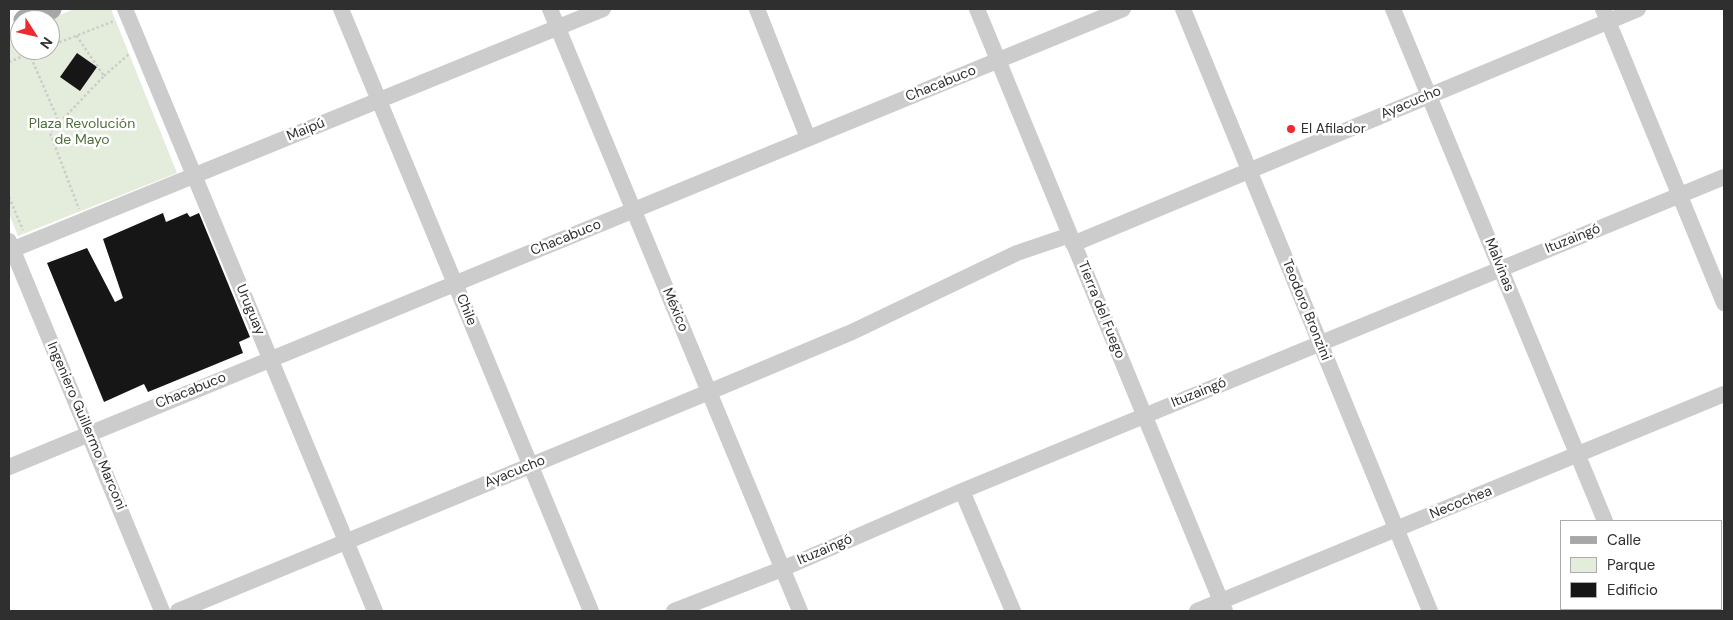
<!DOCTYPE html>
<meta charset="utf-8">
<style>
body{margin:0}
#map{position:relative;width:1733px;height:620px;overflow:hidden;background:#fff;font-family:"DM Sans",sans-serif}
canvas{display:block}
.frame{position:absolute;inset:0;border:10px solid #2f2f2f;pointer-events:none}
.legend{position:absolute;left:1560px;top:520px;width:162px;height:90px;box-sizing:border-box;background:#fff;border:1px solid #acacac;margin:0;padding:6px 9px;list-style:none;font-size:15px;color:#2f2f2f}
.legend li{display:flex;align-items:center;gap:10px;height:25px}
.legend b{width:25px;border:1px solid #acacac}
.north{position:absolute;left:10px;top:10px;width:50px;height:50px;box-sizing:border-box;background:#fff;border:1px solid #acacac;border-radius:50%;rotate:125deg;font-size:14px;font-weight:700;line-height:20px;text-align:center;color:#2f2f2f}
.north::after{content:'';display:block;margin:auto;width:18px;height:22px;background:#ee292f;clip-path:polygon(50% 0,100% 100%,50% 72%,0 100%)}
</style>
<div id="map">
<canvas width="1733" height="620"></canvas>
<div class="frame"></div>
<ul class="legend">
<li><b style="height:6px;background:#a7a7a7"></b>Calle</li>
<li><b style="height:14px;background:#e4eddc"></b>Parque</li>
<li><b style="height:14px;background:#161616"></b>Edificio</li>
</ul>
<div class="north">N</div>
</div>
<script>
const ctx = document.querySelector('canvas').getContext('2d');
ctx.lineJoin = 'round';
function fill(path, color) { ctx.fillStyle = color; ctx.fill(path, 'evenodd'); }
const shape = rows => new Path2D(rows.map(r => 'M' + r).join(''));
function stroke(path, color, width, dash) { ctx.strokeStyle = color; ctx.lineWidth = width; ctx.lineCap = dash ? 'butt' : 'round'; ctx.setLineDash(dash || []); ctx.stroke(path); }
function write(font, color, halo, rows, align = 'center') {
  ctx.font = font + ' "DM Sans",sans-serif'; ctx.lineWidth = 5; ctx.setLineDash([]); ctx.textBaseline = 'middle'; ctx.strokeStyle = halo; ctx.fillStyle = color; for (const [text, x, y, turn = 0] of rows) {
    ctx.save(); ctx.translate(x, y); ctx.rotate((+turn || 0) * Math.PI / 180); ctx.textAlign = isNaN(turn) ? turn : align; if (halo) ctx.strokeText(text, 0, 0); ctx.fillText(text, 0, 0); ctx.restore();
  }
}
const green = shape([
 [74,9,111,9,177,173,18,236,9,214,9,37,20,32,20,50,50,50,50,20,48,20]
]);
const building = shape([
 [77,53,97,67,80,91,60,77],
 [163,213,166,222,187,213,190,217,199,213,250,337,239,342,243,353,148,392,144,384,104,402,47,263,87,248,115,302,123,298,103,239]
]);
const path = shape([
 [50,46,114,21],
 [29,53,59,122,50,133,79,209],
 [9,62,38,50],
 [104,76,129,54],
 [60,122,104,76,76,35],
 [9,197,23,230]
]);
const minor = shape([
 [125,9,375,611],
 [341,9,591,611],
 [550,9,800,611],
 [757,9,808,138],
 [977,9,1225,611],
 [1183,9,1430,611],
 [1393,9,1605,521],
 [1603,9,1724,303],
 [9,241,162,611],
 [1073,244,1638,9],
 [9,251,603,9],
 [9,467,1123,9],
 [962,491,1013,611],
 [1641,609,1642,611],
 [178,611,709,392,852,332,1017,253,1070,235],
 [674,611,782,569,962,491,1724,177],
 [1197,611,1724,394]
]);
const major = shape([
 [24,20,51,9]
]);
const markers = [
 [1291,129,5,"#ee292f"]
];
const streetNames = [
 ["Chacabuco",941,84,-22],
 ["Ayacucho",1411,103,-23],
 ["Maipú",306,130,-22],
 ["Chacabuco",566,238,-22],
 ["Ituzaingó",1573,239,-22],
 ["Malvinas",1499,265,68],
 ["Uruguay",250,310,67],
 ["Chile",466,310,68],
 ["México",675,310,67],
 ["Tierra del Fuego",1101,310,68],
 ["Teodoro Bronzini",1306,310,68],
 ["Chacabuco",191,391,-22],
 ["Ituzaingó",1199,393,-22],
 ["Ingeniero Guillermo Marconi",86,426,67],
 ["Ayacucho",515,472,-22],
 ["Necochea",1461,503,-22],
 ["Ituzaingó",825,550,-23]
];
const parkNames = [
 ["Plaza Revolución",82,124],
 ["de Mayo",82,140]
];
const poiNames = [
 ["El Afilador",1301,129]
];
fill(green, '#e4eddc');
fill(building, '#161616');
stroke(path, '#ccc', 2.5, [2.5, 2.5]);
stroke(minor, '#ccc', 16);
stroke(major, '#a7a7a7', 21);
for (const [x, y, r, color] of markers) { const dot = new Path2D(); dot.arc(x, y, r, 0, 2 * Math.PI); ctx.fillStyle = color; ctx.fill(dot); stroke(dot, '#fff', 2); }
write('14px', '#2f2f2f', '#fff', streetNames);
write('14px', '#4f6d3a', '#fff', parkNames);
write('14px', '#2f2f2f', '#fff', poiNames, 'left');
</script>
